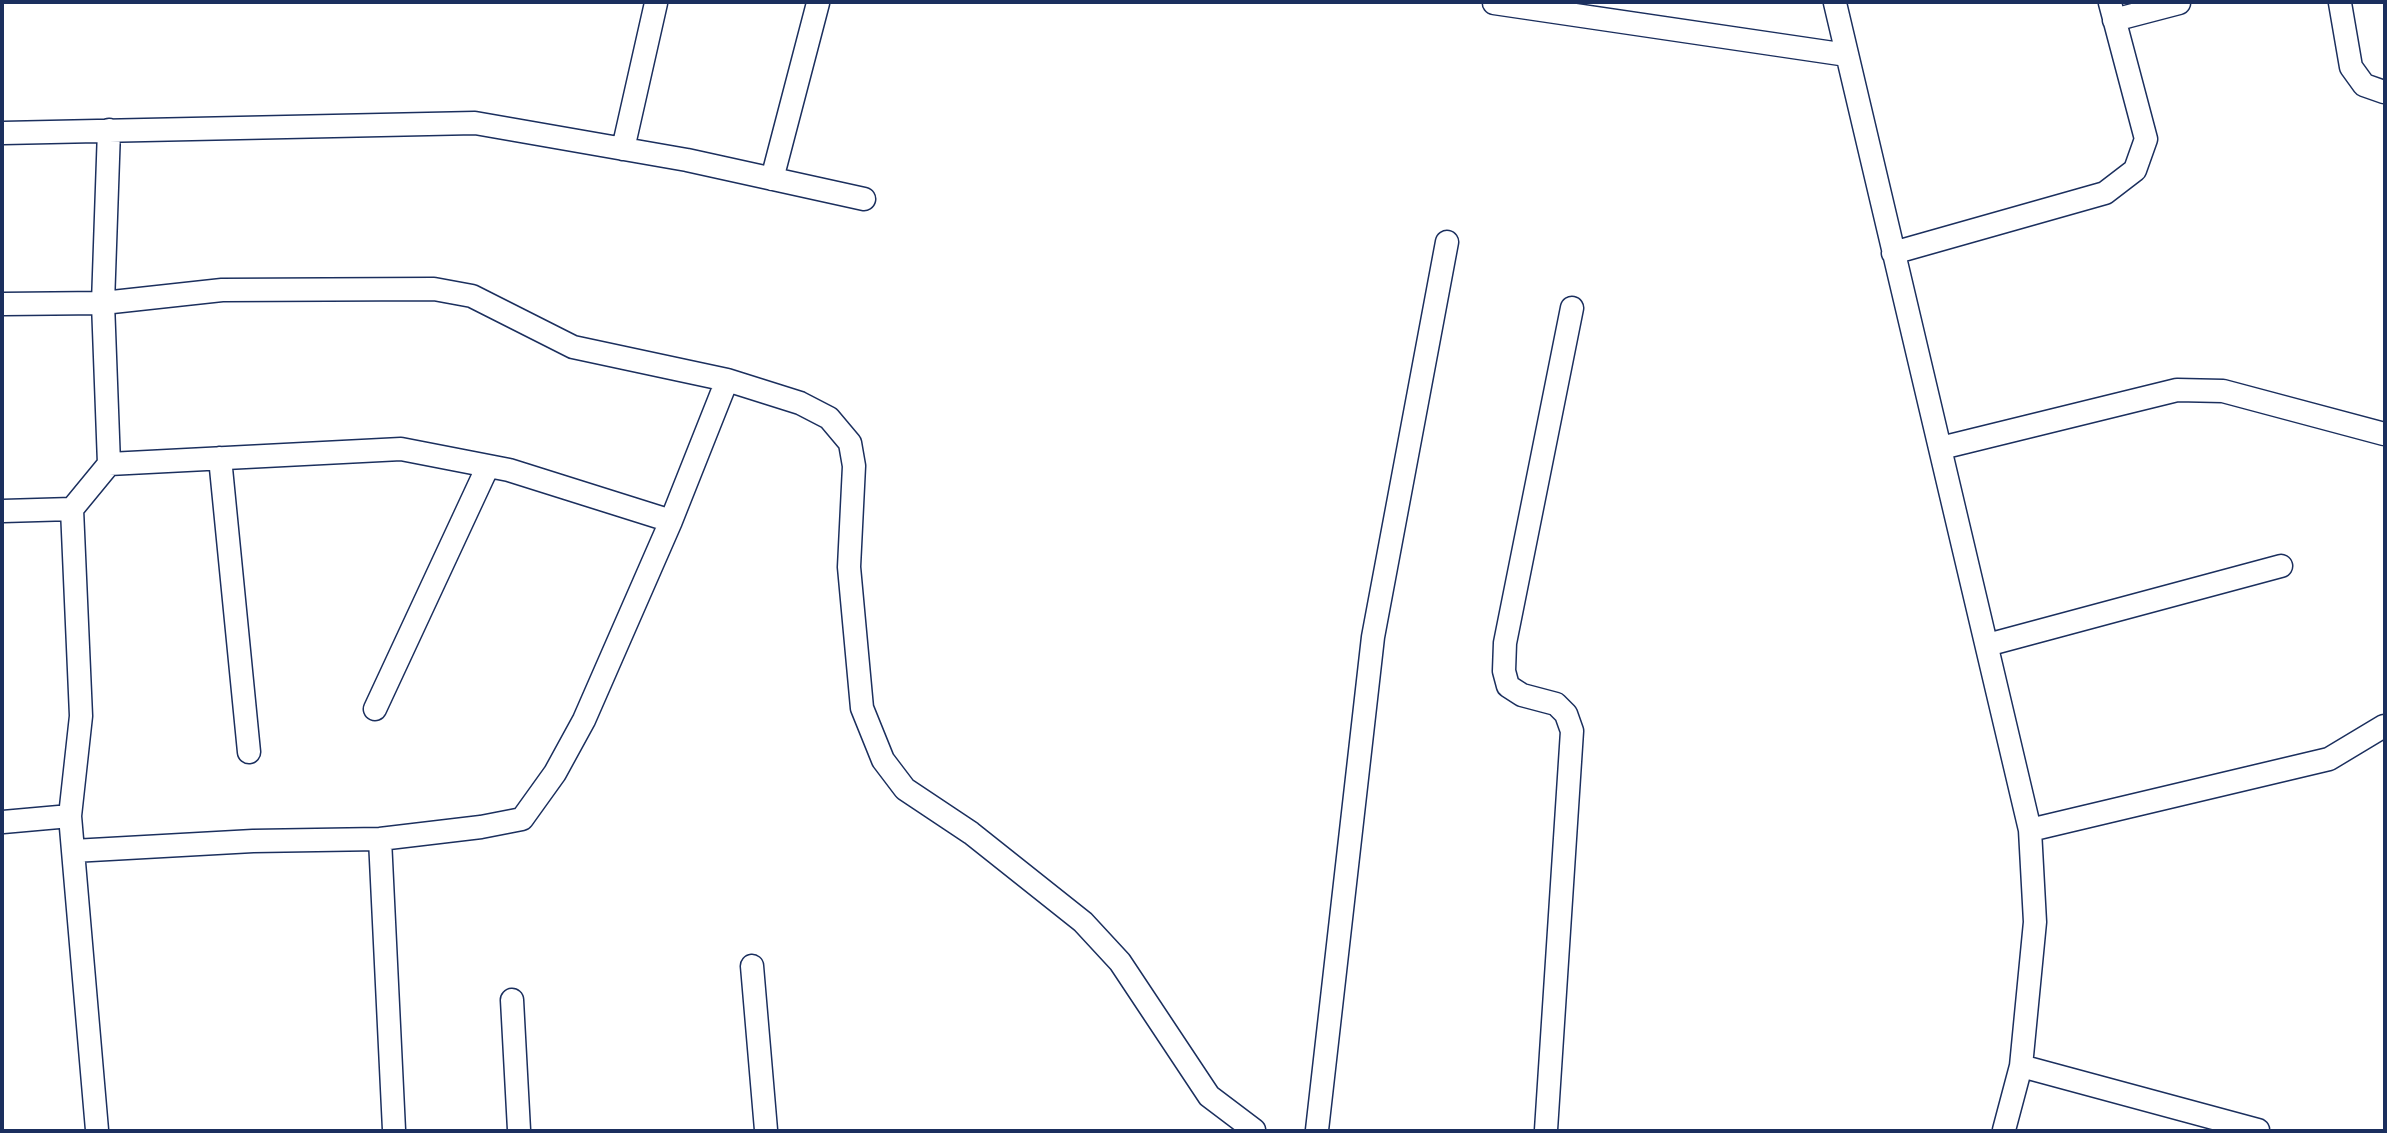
<!DOCTYPE html>
<style>
body{margin:0}
#map{position:relative;width:2387px;height:1133px;overflow:hidden;background:#fff;font-family:"Gochi Hand",sans-serif}
canvas{display:block}
.frame{position:absolute;inset:0;border:4px solid #1b2f5e;pointer-events:none}
</style>
<div id="map">
<canvas width="2387" height="1133"></canvas>
<div class="frame"></div>
</div>
<script>
const ctx = document.querySelector('canvas').getContext('2d');
ctx.lineJoin = 'round';
const shape = rows => new Path2D(rows.map(r => 'M' + r).join(''));
function stroke(path, color, width, dash) { ctx.strokeStyle = color; ctx.lineWidth = width; ctx.lineCap = dash ? 'butt' : 'round'; ctx.setLineDash(dash || []); ctx.stroke(path); }
const minor = shape([
 [1494,3,1847,55],
 [1835,3,2030,830,2035,922,2021,1066,2004,1130],
 [2340,3,2351,67,2364,85,2384,92],
 [2114,20,2179,3],
 [109,130,103,303,109,464],
 [3,133,475,123,687,160,864,199],
 [623,149,656,3],
 [772,179,818,3],
 [1893,253,2105,193,2135,170,2146,139,2110,3],
 [3,304,103,303,222,290,434,289,472,296,573,347,727,380,800,403,829,418,850,443,854,466,849,567,862,708,883,760,905,789,971,833,1083,922,1120,962,1209,1096,1254,1130],
 [1941,448,2177,390,2223,391,2384,434],
 [220,458,249,752],
 [72,509,81,716,70,816,97,1130],
 [3,511,72,509,109,464,401,449,509,470,671,521],
 [1987,645,2281,566],
 [375,709,488,466],
 [3,822,70,816],
 [2030,830,2329,759,2384,726],
 [380,839,394,1130],
 [73,851,253,841,380,839,481,827,522,819,555,773,584,720,671,521,727,380],
 [752,966,766,1130],
 [512,1000,519,1130],
 [2021,1066,2258,1130],
 [1317,1130,1373,637,1447,242],
 [1546,1130,1572,731,1566,714,1556,704,1522,695,1508,686,1504,671,1505,643,1572,308]
]);
stroke(minor, '#1b2f5e', 25);
stroke(minor, '#fff', 22);
</script>
